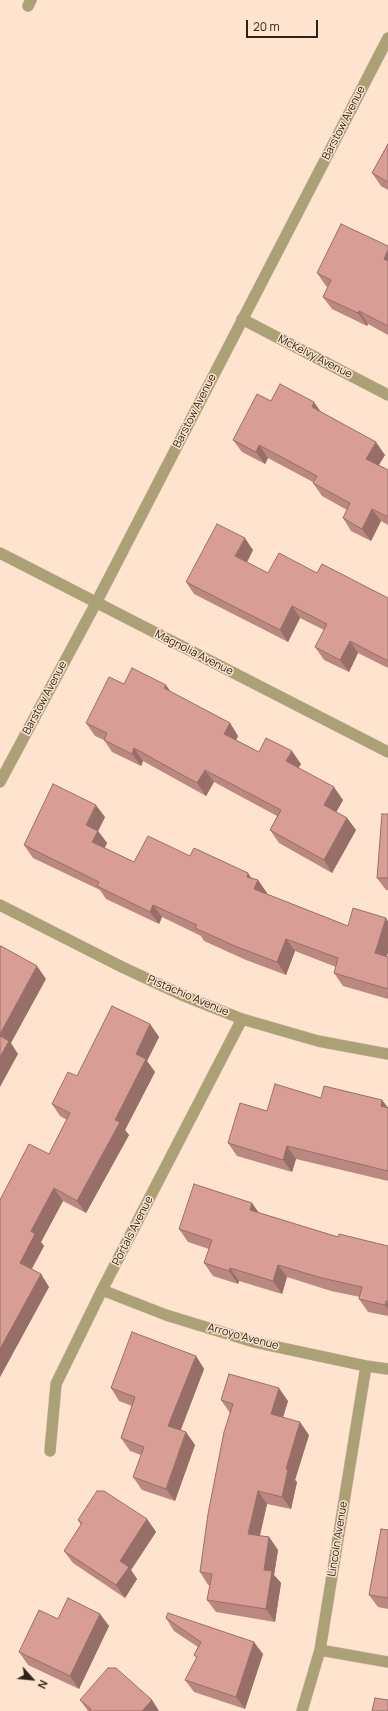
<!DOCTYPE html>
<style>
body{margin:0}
#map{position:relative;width:388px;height:1711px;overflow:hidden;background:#fee4cf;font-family:Manrope,sans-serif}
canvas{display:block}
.north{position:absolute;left:12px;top:1659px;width:40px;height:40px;-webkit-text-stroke:3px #fee4cf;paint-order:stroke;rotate:117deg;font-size:11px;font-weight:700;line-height:16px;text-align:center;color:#2b221a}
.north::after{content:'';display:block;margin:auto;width:14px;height:18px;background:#2b221a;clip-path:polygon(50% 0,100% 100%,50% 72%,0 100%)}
.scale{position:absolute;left:246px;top:20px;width:72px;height:18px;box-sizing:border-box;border:2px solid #2b221a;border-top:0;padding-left:5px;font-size:12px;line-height:14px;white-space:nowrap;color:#2b221a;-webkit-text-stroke:3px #fee4cf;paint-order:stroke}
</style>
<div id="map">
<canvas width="388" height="1711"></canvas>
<div class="north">N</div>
<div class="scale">20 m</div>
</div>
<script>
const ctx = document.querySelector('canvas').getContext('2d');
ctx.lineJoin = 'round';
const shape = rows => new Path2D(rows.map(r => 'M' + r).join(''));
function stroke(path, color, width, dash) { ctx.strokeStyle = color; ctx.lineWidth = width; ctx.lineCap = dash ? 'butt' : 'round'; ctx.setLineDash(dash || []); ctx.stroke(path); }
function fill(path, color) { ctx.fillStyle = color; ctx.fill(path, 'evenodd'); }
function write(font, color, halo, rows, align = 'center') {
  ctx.font = font + ' Manrope,sans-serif'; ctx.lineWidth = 3; ctx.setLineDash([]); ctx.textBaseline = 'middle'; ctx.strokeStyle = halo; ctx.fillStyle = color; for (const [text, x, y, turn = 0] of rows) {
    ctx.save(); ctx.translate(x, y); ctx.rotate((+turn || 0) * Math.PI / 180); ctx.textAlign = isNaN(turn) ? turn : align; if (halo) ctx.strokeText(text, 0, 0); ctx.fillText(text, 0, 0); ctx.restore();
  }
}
const minor = shape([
 [28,6,31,0],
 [242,319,388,395],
 [0,553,388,752],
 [0,905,122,967,184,996,242,1019,318,1041,388,1054],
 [102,1290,166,1315,254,1342,366,1366,388,1369],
 [50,1451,56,1384,102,1290,242,1019],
 [320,1650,388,1662],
 [302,1711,320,1650,366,1366]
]);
const tertiary = shape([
 [0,782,96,603,388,38]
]);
const wall = shape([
 [388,144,388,190,381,186,372,173],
 [388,246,388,335,368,324,367,326,332,309,323,297,328,287,326,286,317,273],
 [271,401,320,411,385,455,379,465,388,470,388,525,381,521,371,541,351,531,343,518,347,510,322,496,313,483,313,482,268,458,265,464,242,452,233,440],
 [253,550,247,562,268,573,317,573,388,598,388,668,358,653,349,672,324,660,315,647,324,630,300,618,288,642,194,594,186,582],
 [124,684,170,692,230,723,238,736,236,740,259,752,301,764,298,768,343,800,336,812,347,818,356,830,332,873,279,843,270,830,277,816,214,782,206,796,143,761,141,766,112,752,104,740,95,736,86,723],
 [388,814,388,890,386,890,377,878],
 [105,817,98,831,107,843,105,848,134,862,190,856,258,880,267,893,267,894,348,926,386,918,388,922,388,952,387,956,388,957,388,999,343,986,334,973,336,967,295,951,286,975,246,960,204,941,201,936,162,917,159,924,106,899,100,890,33,858,24,845],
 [150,1024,159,1037,147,1061,155,1072,125,1130,129,1135,86,1213,63,1201,41,1242,44,1246,32,1269,41,1274,49,1287,0,1377,0,1200,49,1154,67,1120,60,1116,52,1104,77,1076],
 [321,1098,382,1100,388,1108,388,1181,296,1159,292,1172,237,1156,228,1143,267,1111],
 [252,1203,259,1213,338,1237,388,1246,388,1316,368,1312,359,1299,360,1297,331,1291,287,1277,282,1294,239,1281,238,1284,213,1276,204,1263,209,1249,188,1242,179,1229],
 [196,1356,204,1369,181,1430,186,1432,195,1445,175,1501,142,1490,133,1477,141,1455,130,1451,121,1438,132,1406,119,1401,111,1388],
 [221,1400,288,1401,283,1417,309,1435,295,1480,297,1482,291,1509,267,1504,260,1536,269,1537,278,1550,274,1575,281,1583,275,1622,216,1612,207,1600,210,1585,208,1585,200,1572,230,1413],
 [147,1519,156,1532,131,1570,137,1579,125,1598,73,1563,64,1551,81,1525,78,1520],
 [388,1530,388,1609,378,1607,369,1595],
 [100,1614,109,1626,79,1689,28,1665,19,1652,58,1619],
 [166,1618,263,1654,245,1709,194,1692,185,1680,197,1658,194,1655,198,1647,174,1631],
 [80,1700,152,1700,159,1711,88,1711]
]);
const shadedWall = shape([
 [388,250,388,265,384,259],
 [359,311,368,324,367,326,358,313],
 [314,402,323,415,312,407],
 [376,442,385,455,375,471,366,459],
 [259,445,268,458,265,464,256,452],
 [372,509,381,521,371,541,362,529],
 [245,538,253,550,244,568,235,556],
 [292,606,300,618,288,642,280,630],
 [350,641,358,653,349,672,340,660],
 [166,685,175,698,164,688],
 [230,723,238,736,233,746,224,734],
 [134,748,143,761,141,766,132,754],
 [292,751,301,764,295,774,286,761],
 [205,770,214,782,206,796,197,783],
 [334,787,343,800,333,818,324,805],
 [96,805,105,817,98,831,107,843,101,854,92,842,86,825],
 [347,818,356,830,332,873,324,860],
 [248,873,256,885,258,880,267,893,263,902,254,889,247,877],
 [153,905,162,917,159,924,150,912],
 [386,918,388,922,388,952,384,965,375,953],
 [286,939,295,951,286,975,277,962],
 [37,966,46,979,11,1043,18,1054,0,1087,0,1034],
 [150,1024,159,1037,147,1061,155,1072,125,1130,129,1135,86,1213,77,1201,136,1054],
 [382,1100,388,1108,381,1106],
 [287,1146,296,1159,292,1172,283,1160],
 [54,1188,63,1201,41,1242,44,1246,28,1275,20,1263,31,1231],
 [252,1203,261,1216,250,1210],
 [278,1265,287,1277,282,1294,273,1281],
 [230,1268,239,1281,238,1284,229,1271],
 [41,1274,49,1287,0,1377,0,1349],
 [386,1301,388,1304,388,1309,385,1305],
 [196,1356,204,1369,177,1439,168,1426],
 [279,1388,288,1401,280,1427,271,1414],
 [300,1422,309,1435,295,1480,297,1482,291,1509,282,1497,286,1469],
 [186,1432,195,1445,175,1501,166,1489],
 [258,1491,267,1504,257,1547,248,1534],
 [147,1519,156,1532,131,1570,137,1579,125,1598,116,1585,120,1561],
 [269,1537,278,1550,274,1575,281,1583,275,1622,266,1609,264,1570],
 [100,1614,109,1626,79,1689,70,1676],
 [254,1642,263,1654,245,1709,236,1697],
 [152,1700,159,1711,142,1711]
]);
const building = shape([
 [388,144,388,182,372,173,388,144],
 [341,224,388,246,388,250,384,259,388,261,388,326,359,311,358,313,323,297,331,280,317,273,341,224],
 [280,384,314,402,312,407,376,442,366,459,388,470,388,517,372,509,362,529,343,518,350,503,313,483,317,476,259,445,256,452,233,440,257,394,271,401,280,384],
 [217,524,245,538,235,556,268,573,279,553,317,573,322,564,388,598,388,661,350,641,340,660,315,647,327,624,292,606,280,630,186,582,217,524],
 [132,668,166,685,164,688,230,723,224,734,259,752,266,738,292,751,286,761,334,787,324,805,347,818,324,860,270,830,281,810,205,770,197,783,134,748,132,754,104,740,107,733,86,723,109,677,124,684,132,668],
 [53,784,96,805,86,825,98,831,92,842,134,862,148,836,190,856,194,848,248,873,247,877,258,880,254,889,348,926,353,908,386,918,375,953,388,957,388,989,334,973,338,958,286,939,277,962,237,947,195,928,197,925,153,905,150,912,97,886,99,882,24,845,53,784],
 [382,814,388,814,388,878,377,878,382,814],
 [1,946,37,966,0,1034,0,947,1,946],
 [112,1006,150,1024,136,1054,146,1059,115,1120,120,1122,77,1201,54,1188,31,1231,35,1234,20,1263,41,1274,0,1349,0,1200,29,1144,49,1154,70,1113,52,1104,68,1072,77,1076,112,1006],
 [0,1036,9,1041,0,1057,0,1036],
 [275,1084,321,1098,324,1086,382,1100,381,1106,388,1108,388,1171,287,1146,283,1160,228,1143,240,1103,267,1111,275,1084],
 [194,1184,252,1203,250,1210,338,1237,339,1234,388,1246,388,1301,386,1301,385,1305,359,1299,362,1287,322,1278,278,1265,273,1281,230,1268,229,1271,204,1263,212,1240,179,1229,194,1184],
 [132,1332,196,1356,168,1426,186,1432,166,1489,133,1477,144,1447,121,1438,135,1397,111,1388,132,1332],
 [229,1374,279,1388,271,1414,300,1422,286,1469,288,1469,282,1497,258,1491,248,1534,269,1537,264,1570,272,1571,266,1609,207,1600,212,1574,200,1572,208,1514,224,1432,233,1404,221,1400,229,1374],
 [97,1491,104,1491,147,1519,120,1561,129,1567,116,1585,64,1551,82,1523,78,1520,97,1491],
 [381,1529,388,1530,388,1598,369,1595,381,1529],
 [68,1598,100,1614,70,1676,19,1652,39,1610,58,1619,68,1598],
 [168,1613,254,1642,236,1697,185,1680,197,1657,194,1655,201,1642,166,1618,168,1613],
 [108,1668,116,1668,152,1700,142,1711,89,1711,91,1709,80,1700,108,1668],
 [375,1698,388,1700,388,1711,372,1711,375,1698]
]);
const streetNames = [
 ["Barstow Avenue",344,123,-63],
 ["McKelvy Avenue",315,357,27],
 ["Barstow Avenue",195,411,-63],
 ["Magnolia Avenue",194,653,27],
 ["Barstow Avenue",45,698,-62],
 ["Pistachio Avenue",188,996,23],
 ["Portals Avenue",133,1231,-63],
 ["Arroyo Avenue",243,1337,15],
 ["Lincoln Avenue",338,1539,-81]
];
stroke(minor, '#d8c1ae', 12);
stroke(tertiary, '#d8c1ae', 12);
stroke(minor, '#aca076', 11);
stroke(tertiary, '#aca076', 11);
fill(wall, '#ba8880');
fill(shadedWall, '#976f68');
fill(building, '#d89e95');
stroke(building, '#976f68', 1);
write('11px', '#2b221a', '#fee4cf', streetNames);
</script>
